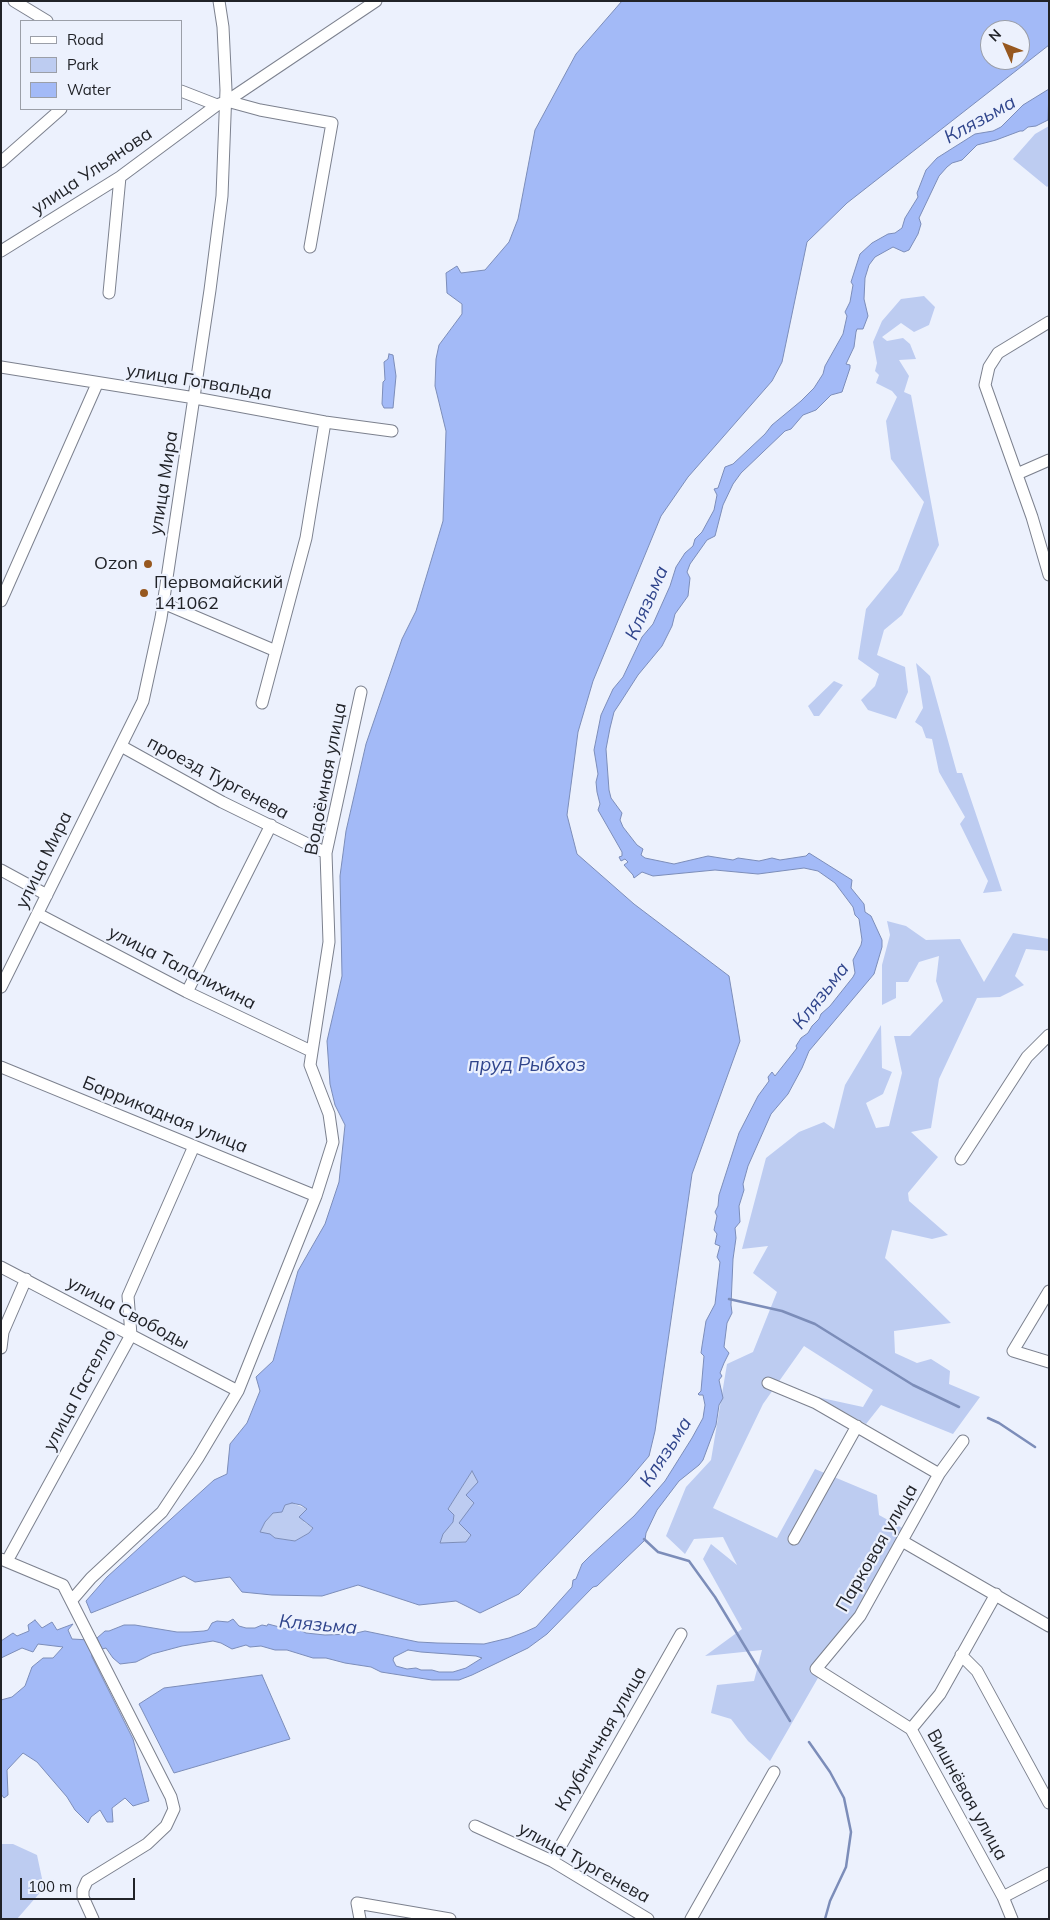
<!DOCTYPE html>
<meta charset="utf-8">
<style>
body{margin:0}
#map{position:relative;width:1050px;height:1920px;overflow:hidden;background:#ecf1fd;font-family:Mulish,sans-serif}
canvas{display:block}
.frame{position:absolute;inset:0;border:2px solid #212328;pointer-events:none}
.legend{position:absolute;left:20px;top:20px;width:162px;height:90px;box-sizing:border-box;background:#ecf1fd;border:1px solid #9b9fa8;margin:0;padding:6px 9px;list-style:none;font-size:15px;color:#212328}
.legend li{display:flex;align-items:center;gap:10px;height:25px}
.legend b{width:25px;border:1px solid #9b9fa8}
.north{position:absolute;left:980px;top:20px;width:50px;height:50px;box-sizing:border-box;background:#ecf1fd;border:1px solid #9b9fa8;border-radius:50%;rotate:314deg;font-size:14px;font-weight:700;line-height:20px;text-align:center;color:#212328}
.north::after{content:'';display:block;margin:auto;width:18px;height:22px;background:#97581f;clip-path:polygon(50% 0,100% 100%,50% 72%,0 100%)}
.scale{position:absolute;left:20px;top:1878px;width:115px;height:22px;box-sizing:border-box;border:2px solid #212328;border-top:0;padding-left:6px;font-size:15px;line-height:18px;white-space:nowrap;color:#212328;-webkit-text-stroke:4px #ecf1fd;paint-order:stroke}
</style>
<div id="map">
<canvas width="1050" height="1920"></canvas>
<div class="frame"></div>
<ul class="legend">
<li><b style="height:6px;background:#fff"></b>Road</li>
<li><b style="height:14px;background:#bdccf1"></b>Park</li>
<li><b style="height:14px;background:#a3baf7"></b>Water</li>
</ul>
<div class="north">N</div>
<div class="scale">100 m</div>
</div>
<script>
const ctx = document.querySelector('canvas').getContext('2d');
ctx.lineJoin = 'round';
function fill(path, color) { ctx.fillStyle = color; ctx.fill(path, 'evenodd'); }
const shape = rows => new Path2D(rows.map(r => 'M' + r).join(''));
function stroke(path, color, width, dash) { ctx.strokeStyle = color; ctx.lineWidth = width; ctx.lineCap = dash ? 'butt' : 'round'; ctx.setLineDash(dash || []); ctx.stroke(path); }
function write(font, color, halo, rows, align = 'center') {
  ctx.font = font + ' Mulish,sans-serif'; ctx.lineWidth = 4.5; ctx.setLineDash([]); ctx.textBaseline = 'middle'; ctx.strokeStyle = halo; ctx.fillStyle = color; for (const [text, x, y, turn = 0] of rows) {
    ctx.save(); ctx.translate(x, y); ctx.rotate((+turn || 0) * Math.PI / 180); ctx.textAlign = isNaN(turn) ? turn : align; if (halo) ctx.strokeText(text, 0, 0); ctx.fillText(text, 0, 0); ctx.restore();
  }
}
const green = shape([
 [1049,126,1049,185,1047,187,1013,159,1035,134],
 [924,296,935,307,929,325,914,332,901,323,882,337,887,341,903,338,910,344,916,359,899,360,909,376,904,392,911,395,939,545,902,615,884,630,877,655,905,667,908,692,896,719,868,710,861,700,875,686,879,674,858,659,866,609,898,570,924,502,891,459,886,421,897,397,892,391,876,383,879,375,875,371,877,363,873,342,882,321,901,299],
 [916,663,930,676,957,773,962,773,1002,891,983,893,988,881,960,824,965,817,939,772,932,739,926,738,922,727,915,722,923,708],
 [834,681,843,685,819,716,814,716,808,706],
 [887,921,906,926,926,940,960,939,984,982,1013,933,1049,939,1049,951,1026,949,1015,976,1024,985,1000,997,977,998,939,1079,931,1128,911,1132,938,1157,908,1193,909,1201,948,1235,932,1239,892,1230,885,1258,951,1323,894,1331,895,1353,917,1363,931,1359,950,1371,949,1384,980,1397,953,1434,881,1405,866,1424,817,1397,863,1407,873,1390,804,1346,763,1404,713,1508,777,1538,815,1469,877,1495,879,1515,904,1529,770,1761,748,1741,731,1719,711,1713,717,1685,754,1681,762,1650,705,1656,742,1629,703,1559,711,1544,737,1565,723,1537,694,1539,685,1554,666,1536,686,1487,711,1460,727,1364,753,1352,777,1292,753,1273,768,1246,742,1249,766,1158,799,1132,824,1122,834,1129,845,1085,881,1025,882,1068,892,1072,883,1094,866,1103,876,1128,889,1126,902,1073,894,1036,910,1036,943,1001,936,981,939,956,919,962,908,982,896,982,896,998,882,1005,882,965,890,935],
 [472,1471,478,1482,474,1503,471,1535,466,1542,440,1543,443,1534,453,1522,454,1515,448,1509],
 [292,1503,307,1509,304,1522,313,1528,309,1533,295,1541,275,1538,260,1532,265,1522,273,1513,282,1512,285,1505],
 [1,1844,13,1844,37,1855,44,1888,17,1919,1,1919]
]);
const water = shape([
 [622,1,1049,1,1049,45,847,203,807,242,782,362,772,381,688,477,661,516,593,681,578,732,567,815,577,854,634,904,729,976,740,1041,692,1174,655,1431,649,1456,627,1482,519,1594,480,1613,456,1601,419,1605,358,1585,322,1596,272,1595,242,1592,230,1577,195,1582,184,1576,91,1613,86,1601,107,1577,214,1480,227,1474,230,1444,247,1423,260,1391,256,1377,273,1361,298,1271,325,1224,339,1182,345,1125,335,1105,330,1084,327,1041,342,976,340,876,346,831,366,744,402,639,416,611,443,521,446,431,435,386,436,359,439,345,462,314,462,304,447,293,446,273,457,266,461,273,485,270,509,242,518,219,535,130,576,54,622,1],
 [990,30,1020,30,1020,60,990,60,990,30],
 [472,1471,478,1482,466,1495,474,1503,459,1523,471,1535,466,1542,440,1543,443,1534,453,1522,454,1515,448,1509,472,1471],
 [292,1503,301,1505,307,1509,299,1517,313,1528,309,1533,295,1541,275,1538,270,1534,260,1532,265,1522,273,1513,282,1512,285,1505,292,1503],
 [1049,89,1048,120,1036,126,1028,127,1023,131,1020,131,996,140,977,145,962,160,952,163,947,167,939,176,919,218,921,224,918,234,909,250,904,252,893,247,875,257,869,265,865,278,864,299,868,316,863,329,857,329,856,332,854,347,846,364,850,365,850,368,842,392,831,395,816,410,803,415,791,429,785,431,741,473,733,484,723,505,715,536,707,540,690,564,687,572,690,578,688,596,675,614,672,626,662,646,638,675,620,703,614,712,610,728,606,749,609,790,611,798,622,813,620,820,623,827,637,845,643,849,641,855,645,858,674,864,708,856,733,860,738,858,759,861,772,858,780,860,806,856,809,853,852,880,851,888,864,904,865,912,871,916,882,940,882,947,874,974,809,1051,802,1068,788,1094,771,1114,748,1166,743,1184,744,1190,739,1206,740,1222,735,1228,736,1238,733,1259,731,1305,732,1313,727,1323,724,1347,729,1353,724,1363,720,1373,722,1376,719,1380,723,1398,719,1405,716,1425,703,1460,699,1465,679,1481,657,1510,646,1533,645,1540,597,1586,593,1587,547,1634,528,1648,472,1675,459,1680,432,1680,381,1672,371,1667,345,1663,326,1658,313,1658,287,1650,275,1650,261,1646,250,1647,246,1645,232,1649,221,1643,213,1641,182,1646,152,1654,136,1662,120,1664,113,1658,106,1648,102,1649,97,1638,105,1631,109,1631,124,1625,135,1625,177,1632,190,1632,204,1631,208,1630,212,1623,217,1621,228,1622,233,1619,239,1626,246,1628,255,1628,262,1625,267,1626,268,1624,287,1629,294,1627,306,1633,325,1635,352,1634,365,1631,418,1642,437,1643,484,1644,509,1638,525,1632,536,1627,572,1587,573,1580,576,1579,582,1564,589,1557,634,1516,652,1496,665,1481,692,1438,703,1418,705,1405,703,1395,699,1395,698,1394,701,1391,704,1356,701,1353,702,1346,706,1321,715,1304,720,1262,717,1257,720,1246,715,1244,717,1234,714,1230,717,1216,715,1212,718,1206,719,1195,739,1133,758,1096,769,1081,768,1077,772,1072,775,1076,797,1048,796,1046,801,1038,808,1033,812,1026,819,1019,821,1014,830,1006,853,977,855,973,853,960,861,945,862,940,859,919,855,915,853,907,835,883,818,871,804,868,758,874,715,870,653,876,642,872,634,878,633,875,624,865,628,862,625,859,621,861,619,857,622,856,622,852,598,810,600,804,597,792,596,782,598,774,594,750,601,715,613,689,623,677,642,637,653,624,670,586,676,567,685,553,693,546,695,539,702,532,714,510,717,495,714,489,718,488,725,467,733,464,765,434,772,425,801,401,814,388,823,374,825,366,843,334,847,316,845,312,850,302,853,285,851,282,860,254,872,243,888,234,895,233,902,228,905,218,918,197,917,193,926,170,937,158,975,134,993,131,1001,127,1023,105,1049,89],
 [408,1650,421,1652,476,1656,482,1658,466,1668,453,1672,439,1672,432,1670,421,1670,416,1668,407,1669,396,1666,393,1660,394,1657,408,1650],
 [389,354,393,355,396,376,393,408,384,408,382,404,383,382,385,380,384,362,388,359,389,354],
 [35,1620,42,1628,52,1622,57,1630,73,1624,68,1630,72,1639,90,1640,92,1645,92,1657,133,1739,149,1801,133,1806,125,1798,112,1808,113,1822,107,1822,100,1810,91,1817,88,1823,75,1810,67,1797,37,1762,23,1753,7,1770,8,1795,4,1798,1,1794,1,1700,12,1697,25,1686,32,1667,43,1658,53,1658,63,1647,38,1644,33,1652,22,1648,1,1658,1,1641,13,1633,17,1636,29,1631,28,1625,35,1620],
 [262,1675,290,1739,174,1773,139,1704,164,1688,262,1675]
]);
const stream = shape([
 [729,1299,782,1311,815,1324,913,1385,959,1407],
 [988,1418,999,1423,1035,1447],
 [644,1539,658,1552,689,1561,715,1597,790,1721],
 [809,1742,830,1772,844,1798,851,1832,846,1867,830,1901,825,1919]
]);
const minor = shape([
 [14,1,47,21],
 [181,91,217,105],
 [227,101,260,110,332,123,310,247],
 [1,162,61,109],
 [1,251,120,177,217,105,227,101,376,1],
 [109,293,120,177],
 [1049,322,998,353,989,367,985,385,1032,517,1049,575],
 [1,367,195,398,325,422,392,431],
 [1017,474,1049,460],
 [1,601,97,384],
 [163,603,276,651],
 [262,703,306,538,325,422],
 [121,746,222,802,326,853],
 [1,870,47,895],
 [38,914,187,992,311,1051],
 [1,987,143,701,161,618,210,290,222,196,226,90,223,27,219,1],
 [187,992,271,825],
 [1,1067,316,1196],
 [961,1159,1027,1057,1049,1035],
 [1,1267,238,1391],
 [1049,1291,1013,1351,1049,1362],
 [1,1348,3,1332,26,1279],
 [768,1383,816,1403,939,1474],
 [963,1441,939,1474,860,1616,816,1669,911,1729,1003,1897,1012,1919],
 [794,1539,857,1426],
 [902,1541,1049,1626],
 [1,1559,63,1585,171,1797,174,1809,166,1826,147,1844,87,1881,83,1890,83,1897,93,1919],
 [7,1561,131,1335,128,1296,194,1146],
 [72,1600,91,1578,162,1512,198,1458,238,1391,316,1196,333,1142,329,1114,310,1065,329,942,326,853,361,692],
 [961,1655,977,1671,1049,1803],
 [911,1729,940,1694,996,1594],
 [475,1826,552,1861,648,1919],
 [552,1861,681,1634],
 [1003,1897,1049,1873],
 [360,1919,357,1903,450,1919],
 [691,1919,774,1772]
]);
const markers = [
 [148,564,5,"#97581f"],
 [144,593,5,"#97581f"]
];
const streetNames = [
 ["улица Ульянова",92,171,-34],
 ["улица Готвальда",199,382,9],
 ["улица Мира",164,483,-81],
 ["проезд Тургенева",218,778,28],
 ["Водоёмная улица",326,779,-79],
 ["улица Мира",44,860,-64],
 ["улица Талалихина",182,968,27],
 ["Баррикадная улица",165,1115,22],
 ["улица Свободы",128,1313,28],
 ["улица Гастелло",80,1390,-62],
 ["Парковая улица",877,1548,-60],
 ["Клубничная улица",601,1739,-60],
 ["Вишнёвая улица",967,1795,61],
 ["улица Тургенева",584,1863,29]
];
const poiNames = [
 ["Ozon",138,564],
 ["Первомайский",154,583,"left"],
 ["141062",154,604,"left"]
];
const waterNames = [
 ["Клязьма",980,120,-29],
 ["Клязьма",647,603,-66],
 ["Клязьма",821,996,-52],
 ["пруд Рыбхоз",527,1065],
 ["Клязьма",666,1452,-57],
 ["Клязьма",318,1625,5]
];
fill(green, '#bdccf1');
fill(water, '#a3baf7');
stroke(water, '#7c8db9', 1);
stroke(stream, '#7c8db9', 2.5);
stroke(minor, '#7c818e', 13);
stroke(minor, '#fff', 11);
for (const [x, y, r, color] of markers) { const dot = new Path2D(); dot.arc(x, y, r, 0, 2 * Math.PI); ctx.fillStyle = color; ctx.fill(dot); stroke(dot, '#ecf1fd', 2); }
write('18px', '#212328', '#ecf1fd', streetNames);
write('18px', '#212328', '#ecf1fd', poiNames, 'right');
write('italic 19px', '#30458c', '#ecf1fd', waterNames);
</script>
